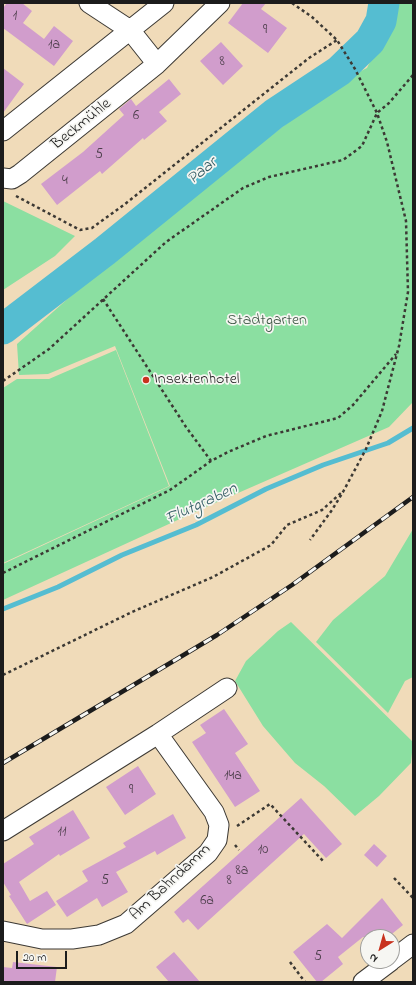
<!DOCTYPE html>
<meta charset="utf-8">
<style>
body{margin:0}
#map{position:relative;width:416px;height:985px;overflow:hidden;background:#f0dbb9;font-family:"Indie Flower",sans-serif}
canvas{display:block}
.frame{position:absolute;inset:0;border:4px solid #1c1c1c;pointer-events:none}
.north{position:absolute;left:360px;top:929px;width:40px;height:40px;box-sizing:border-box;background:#f6f6f2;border:1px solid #9f9f9c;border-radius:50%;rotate:217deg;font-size:11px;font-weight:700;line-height:16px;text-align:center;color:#1c1c1c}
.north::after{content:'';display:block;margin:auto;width:14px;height:18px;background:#c8321e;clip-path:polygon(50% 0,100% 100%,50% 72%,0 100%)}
.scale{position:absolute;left:16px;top:951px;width:51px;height:18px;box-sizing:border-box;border:2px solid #1c1c1c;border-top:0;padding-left:5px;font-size:12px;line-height:14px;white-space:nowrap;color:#1c1c1c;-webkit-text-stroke:3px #f6f6f2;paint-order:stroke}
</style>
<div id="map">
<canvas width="416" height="985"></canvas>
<div class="frame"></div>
<div class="north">N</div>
<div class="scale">20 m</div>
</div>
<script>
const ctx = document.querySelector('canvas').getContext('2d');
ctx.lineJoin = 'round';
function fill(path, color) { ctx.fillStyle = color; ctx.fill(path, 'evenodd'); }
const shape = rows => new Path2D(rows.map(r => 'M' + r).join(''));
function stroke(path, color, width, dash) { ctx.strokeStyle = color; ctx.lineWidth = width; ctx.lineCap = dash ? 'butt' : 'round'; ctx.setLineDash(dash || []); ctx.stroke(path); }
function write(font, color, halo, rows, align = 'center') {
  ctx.font = font + ' "Indie Flower",sans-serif'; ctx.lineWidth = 3.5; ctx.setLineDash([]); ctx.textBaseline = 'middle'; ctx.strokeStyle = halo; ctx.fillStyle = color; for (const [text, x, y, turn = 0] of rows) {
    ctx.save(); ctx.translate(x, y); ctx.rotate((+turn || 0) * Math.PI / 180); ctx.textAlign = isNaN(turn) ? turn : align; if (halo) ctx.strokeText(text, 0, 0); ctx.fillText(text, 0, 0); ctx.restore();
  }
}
const green = shape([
 [390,3,413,3,413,402,389,427,206,507,3,600,3,564,170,486,115,346,48,374,19,375,17,344,137,237,347,78,367,68,387,27],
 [3,201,75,236,55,256,3,290],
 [116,350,169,486,3,563,3,388,17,379,49,379],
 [413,529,413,677,405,681,388,713,316,642,333,620,385,576],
 [291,622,413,742,411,763,379,796,355,816,324,786,295,763,263,726,235,681,246,661,278,631]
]);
const stream = shape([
 [3,609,58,587,122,555,196,525,266,489,323,465,388,443,413,428]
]);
const river = shape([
 [3,329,105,251,274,114,339,71,370,41,381,21,384,3]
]);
const building = shape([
 [7,3,22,3,32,11,23,23,44,39,54,26,73,41,54,66,3,28,3,8],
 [243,3,266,3,261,9,287,28,268,53,228,23],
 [221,42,243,66,223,85,200,61],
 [3,68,24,84,3,113],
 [169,79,181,94,159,112,167,121,144,140,143,138,102,174,100,171,57,205,41,184,83,152,124,115,119,109,131,99,136,106],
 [224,709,248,744,235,753,260,791,235,807,192,742,206,733,200,725],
 [138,766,156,794,125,815,106,787],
 [301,798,342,844,326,858,304,834,198,930,188,919,183,923,174,912],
 [73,810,90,838,60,856,59,854,19,882,30,901,47,891,56,905,27,924,9,896,11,895,3,882,3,864,34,844,29,837],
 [173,814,186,838,157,855,155,851,116,872,128,892,102,907,97,898,67,917,56,901,88,881,82,871,126,847,123,843],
 [374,844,387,856,377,867,364,855],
 [382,898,403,925,388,937,363,937,338,957,343,964,321,982,317,982,293,952,327,924,342,938],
 [174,952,200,982,169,982,156,967],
 [13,962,57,967,55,982,3,982,3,967,12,968]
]);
const path = shape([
 [292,3,312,17,337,40,355,69,377,113,387,142,406,221,408,292,399,346,382,411,366,449,343,492,332,510,310,540],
 [16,196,80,230,92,228,125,204,309,58,337,40],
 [103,299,186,427,211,461],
 [3,381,49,349,166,242,243,188,269,177,343,160,362,146,377,113,389,103,413,75],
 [3,573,170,490,211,461,228,452,266,436,338,418,353,405,396,354],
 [3,675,132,612,213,577,271,545,287,525,322,510,341,493],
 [237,826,270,804,323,861],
 [235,845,239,850],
 [394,878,413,898],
 [290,962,305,982]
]);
const minor = shape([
 [89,3,130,30,157,64],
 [3,131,164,3],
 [3,178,12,179,20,174,157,64,220,3],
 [3,831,158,734,227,688],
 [3,931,42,939,72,939,99,935,126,924,208,853,217,840,219,825,214,812,158,734],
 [392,960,413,944],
 [363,982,391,961]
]);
const rail = shape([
 [3,763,217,635,292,585,413,497]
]);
const markers = [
 [146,380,4,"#c8321e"]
];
const numberNames = [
 ["1",15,17],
 ["9",265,31],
 ["1a",54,46],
 ["8",222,63],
 ["6",136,117],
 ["5",99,156],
 ["4",65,182],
 ["14a",233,777],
 ["9",131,791],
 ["11",62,833],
 ["10",263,851],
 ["8a",242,872],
 ["5",105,882],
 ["8",229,882],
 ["6a",207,902],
 ["5",318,958]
];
const streetNames = [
 ["Beckmühle",82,125,-39],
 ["Am Bahndamm",171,883,-43]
];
const parkNames = [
 ["Stadtgarten",267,321]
];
const poiNames = [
 ["Insektenhotel",154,380]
];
const waterNames = [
 ["Paar",203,172,-39],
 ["Flutgraben",202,505,-25]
];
fill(green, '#8bdfa1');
stroke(stream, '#55bdd1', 5);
stroke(river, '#55bdd1', 31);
fill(building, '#d19dcc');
stroke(minor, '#3c3934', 21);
stroke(path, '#3c3934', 2.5, [3, 3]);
stroke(minor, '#fff', 19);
stroke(rail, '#1c1c1c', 4.5);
stroke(rail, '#f6f6f2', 3, [9]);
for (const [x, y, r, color] of markers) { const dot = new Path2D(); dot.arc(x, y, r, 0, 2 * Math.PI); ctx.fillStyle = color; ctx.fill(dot); stroke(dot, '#f6f6f2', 1.5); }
write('14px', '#493c48', null, numberNames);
write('16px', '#1c1c1c', '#f6f6f2', streetNames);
write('16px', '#3d5644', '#f6f6f2', parkNames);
write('16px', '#1c1c1c', '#f6f6f2', poiNames, 'left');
write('italic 17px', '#335c64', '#f6f6f2', waterNames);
</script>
